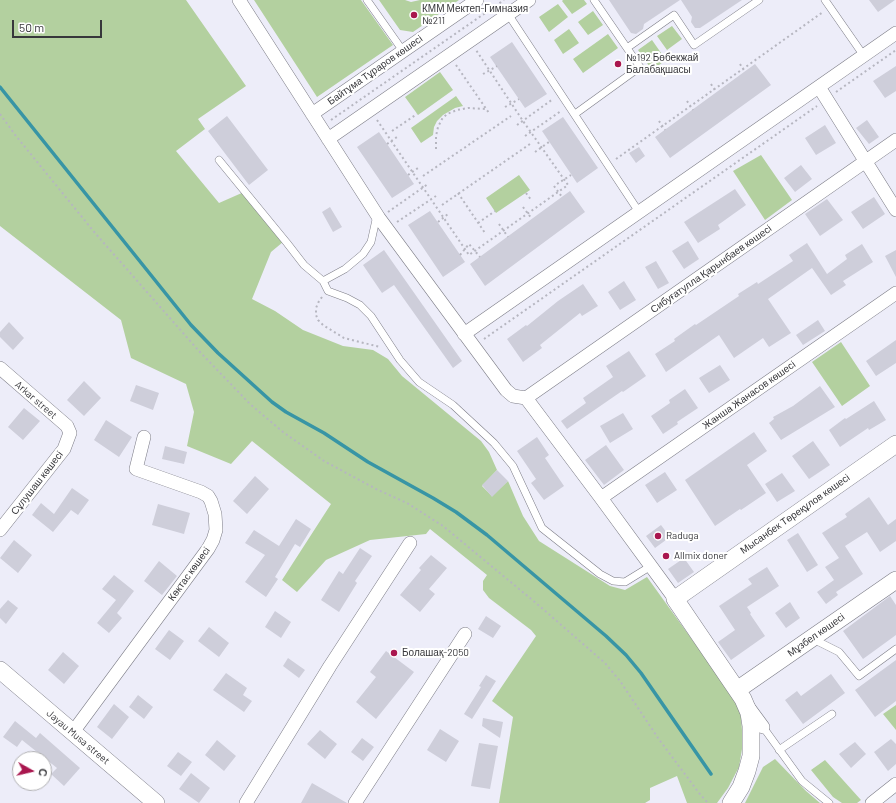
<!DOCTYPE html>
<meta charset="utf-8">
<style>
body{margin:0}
#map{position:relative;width:896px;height:803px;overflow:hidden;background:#ededf9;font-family:Barlow,sans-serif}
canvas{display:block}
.north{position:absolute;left:12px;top:751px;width:40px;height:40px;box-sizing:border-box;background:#fff;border:1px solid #afafb1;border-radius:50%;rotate:98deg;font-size:11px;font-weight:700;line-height:16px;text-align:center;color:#37373b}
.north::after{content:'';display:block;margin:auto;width:14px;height:18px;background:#a9164e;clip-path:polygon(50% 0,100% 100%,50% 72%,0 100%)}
.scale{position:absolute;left:12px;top:20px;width:90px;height:18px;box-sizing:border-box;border:2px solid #37373b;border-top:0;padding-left:5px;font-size:12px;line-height:14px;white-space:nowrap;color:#37373b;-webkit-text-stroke:3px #fff;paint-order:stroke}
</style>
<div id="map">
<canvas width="896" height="803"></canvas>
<div class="north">С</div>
<div class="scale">50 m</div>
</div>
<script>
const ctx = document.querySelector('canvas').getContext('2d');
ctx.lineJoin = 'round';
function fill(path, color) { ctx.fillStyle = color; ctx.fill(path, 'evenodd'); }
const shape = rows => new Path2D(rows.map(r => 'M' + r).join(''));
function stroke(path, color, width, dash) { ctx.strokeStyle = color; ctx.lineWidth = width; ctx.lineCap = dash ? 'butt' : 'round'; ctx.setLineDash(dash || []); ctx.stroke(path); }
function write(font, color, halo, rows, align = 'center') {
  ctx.font = font + ' Barlow,sans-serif'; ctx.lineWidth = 4; ctx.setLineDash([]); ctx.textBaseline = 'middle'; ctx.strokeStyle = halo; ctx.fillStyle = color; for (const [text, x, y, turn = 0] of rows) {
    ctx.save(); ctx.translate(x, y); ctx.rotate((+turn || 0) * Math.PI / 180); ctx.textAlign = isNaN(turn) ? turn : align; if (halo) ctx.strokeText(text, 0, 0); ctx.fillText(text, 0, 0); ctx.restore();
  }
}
const green = shape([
 [0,0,186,0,246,86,198,119,205,129,176,151,219,203,244,192,283,242,271,252,252,299,275,311,303,330,343,346,373,350,388,359,402,376,481,441,489,452,497,470,482,486,492,496,508,481,523,516,539,541,610,586,625,590,647,577,737,702,741,717,743,743,739,767,728,788,717,803,687,803,677,776,650,788,650,800,645,803,499,803,513,717,492,701,536,636,531,630,489,598,483,590,483,581,487,575,430,529,426,534,370,540,326,560,297,592,282,580,331,504,252,441,231,464,187,446,194,412,186,384,131,358,121,320,0,226],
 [254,0,361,0,393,45,317,97],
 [379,0,405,0,411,2,420,0,459,0,413,32,400,30],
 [563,0,584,0,587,4,572,14,562,1],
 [558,4,568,17,549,32,539,17],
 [593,11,603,25,588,35,578,22],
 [672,26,682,39,667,50,657,36],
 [569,29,579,43,563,54,554,40],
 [608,34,618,48,583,73,573,59],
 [652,40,666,60,652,70,638,50],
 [440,72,453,90,418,115,405,97],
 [456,96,463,106,455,108,443,115,437,121,434,127,433,135,421,143,411,128],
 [761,155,792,200,765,220,733,171],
 [519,175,530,190,496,213,486,198],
 [841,342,870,386,842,406,812,362],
 [896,705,896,730,883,714],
 [775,759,806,791,820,803,745,803,763,767],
 [825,760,861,800,857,803,842,803,833,797,811,770]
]);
const stream = shape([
 [0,87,191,325,218,353,272,402,286,412,324,433,368,462,433,498,456,512,487,535,606,636,626,655,641,673,711,774]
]);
const building = shape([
 [609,0,680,0,644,24,643,29,636,34,631,33],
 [681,0,742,0,700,28,695,28,691,22,692,17],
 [869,0,895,0,878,12],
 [512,42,547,94,525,108,490,57],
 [755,64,771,85,670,158,655,137],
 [896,66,896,91,885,98,873,81],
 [227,116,268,170,249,185,208,131],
 [563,117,598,168,577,183,542,131],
 [867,120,879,137,869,144,856,128],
 [825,125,836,143,816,155,805,138],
 [379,132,414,184,392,198,357,147],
 [639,147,645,156,636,163,629,153],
 [801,165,812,179,795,192,784,178],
 [735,189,746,205,718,225,720,229,698,243,684,222],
 [570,191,585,212,485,286,470,264],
 [874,197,885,214,863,229,851,212],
 [827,199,843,220,820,236,805,214],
 [330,207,342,227,333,232,322,212],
 [430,211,465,262,443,277,408,225],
 [688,241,699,259,684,269,672,251],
 [807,243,827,274,847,259,845,255,862,244,873,262,843,281,846,285,831,295,812,268,768,299,791,333,769,347,763,338,734,358,719,335,666,372,655,354,675,341,674,339,695,324,696,325,739,296,738,294,757,282,758,284,793,261,789,255],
 [384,250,462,361,453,368,394,285,382,293,363,265],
 [896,250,896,277,885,256],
 [656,261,669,283,658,289,645,267],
 [624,281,636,300,620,310,608,292],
 [583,284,598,306,582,316,580,313,540,345,542,348,523,362,507,339,526,325,527,326,558,301],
 [818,320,825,331,803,345,796,335],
 [9,322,24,338,13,350,0,337,0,332],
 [896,340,896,363,876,376,866,361],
 [629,351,646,376,623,392,622,391,567,429,561,421,586,403,583,398,613,377,606,366],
 [720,365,730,380,709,393,699,378],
 [84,381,101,398,84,416,67,400],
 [136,385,159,393,153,410,130,401],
 [820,386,835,407,781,440,769,423,774,419,773,417,793,406],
 [685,389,698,408,677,422,678,424,663,434,651,416,670,403,669,400],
 [874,401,886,420,869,430,868,428,840,447,829,430,845,418,846,419],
 [24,408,40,421,23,440,8,427],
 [623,413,633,429,610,443,600,426],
 [106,420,132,437,119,457,94,440],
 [754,432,767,451,747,465,766,493,741,510,740,509,715,526,685,480],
 [537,437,549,455,545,458,564,486,544,500,531,483,536,479,517,451],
 [813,441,830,465,809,479,792,456],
 [606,445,624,470,604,485,585,460],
 [165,446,187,452,184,464,162,459],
 [497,470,508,481,492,497,482,485],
 [665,472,677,490,657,503,645,485],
 [782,473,795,491,777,502,765,484],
 [255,476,269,489,247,514,233,501],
 [72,488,89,500,78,515,71,510,53,532,32,515,41,503,54,514],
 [869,497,888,525,896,519,896,541,880,552,867,532,845,546,863,574,836,592,838,595,826,604,817,592,834,580,825,567,839,558,822,533,847,517,845,514],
 [158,504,190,513,184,534,152,525],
 [296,519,311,529,300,547,295,544,275,577,278,579,266,597,245,582,265,555,245,543,254,530,279,546],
 [661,525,670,537,655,548,646,536],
 [798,533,818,565,807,572,787,540],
 [14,540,32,555,18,573,0,558],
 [360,548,372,556,355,581,357,583,339,612,321,600,339,571,343,574],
 [431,555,447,568,429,589,435,594,420,612,400,595,421,570,419,568],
 [684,558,694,572,678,583,668,569],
 [159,561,177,576,162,595,144,581],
 [767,567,779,586,747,607,751,613,750,614,765,636,731,660,718,642,735,630,719,606,752,584,748,579],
 [114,575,134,591,117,613,122,618,109,633,97,623,116,600,102,589],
 [890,596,896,605,896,635,863,659,843,631],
 [8,600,18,608,6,624,0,618,0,609],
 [790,602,800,618,786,628,775,613],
 [275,611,291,622,281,638,265,627],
 [486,616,501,626,493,638,478,629],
 [209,627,229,643,219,657,198,641],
 [169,630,184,641,170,660,155,649],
 [386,651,414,672,376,719,356,702,376,677,370,672],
 [63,652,79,666,64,684,48,670],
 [288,658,305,670,299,678,283,666],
 [896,660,896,701,875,717,855,690],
 [226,673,247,688,243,695,252,701,244,712,213,690],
 [831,674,845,693,803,724,785,700,797,691,801,696],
 [486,675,496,681,472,719,464,714,481,687,479,686],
 [138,695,153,707,144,719,129,707],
 [114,704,129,717,112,739,97,727],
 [483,718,503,722,500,738,482,726],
 [15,721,36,738,40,733,80,768,64,786,51,774,57,768,22,740,17,747,3,737],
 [440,729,459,741,446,762,427,750],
 [320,730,337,744,325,759,307,744],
 [362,738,374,747,363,761,351,752],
 [891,739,896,744,896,764,888,771,874,752],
 [217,740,236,756,224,771,205,755],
 [855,742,866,754,851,768,839,754],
 [479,743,498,746,490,789,471,786],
 [178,752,192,762,181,776,167,766],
 [191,773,210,788,199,803,179,789],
 [312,783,347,803,301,803]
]);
const path = shape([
 [740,64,745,72],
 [456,65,489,113],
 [483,74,497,66],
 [711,84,716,92],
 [836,92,896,50],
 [687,101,693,110],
 [505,107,519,99],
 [0,114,16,136,95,233,199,351,250,404,283,432,324,461,378,490,407,503,443,526,536,603,605,663,620,681,658,738,699,793,708,803],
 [331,120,504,0],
 [377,120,469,255,568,185,523,121,476,50],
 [659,121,665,130],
 [517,125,553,99],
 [392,131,417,114],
 [525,136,561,111],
 [387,144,397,137],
 [436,149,436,136,438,127,442,119,447,114,457,110,468,108,486,109],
 [535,152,549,142],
 [616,159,823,12],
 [408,175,418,168],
 [423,176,511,116],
 [557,184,571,175],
 [554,186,562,197],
 [458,193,485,233],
 [526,193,532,201],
 [442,205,530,144],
 [523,207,532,219],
 [388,212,428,184],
 [397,222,436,196],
 [438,222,448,214],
 [478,223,495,211],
 [499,224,508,237],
 [460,255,469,244,480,257],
 [322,297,319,301,316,308,316,315,318,320,323,325,344,338,380,347],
 [484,339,817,106]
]);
const service = shape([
 [367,0,403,51],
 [825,0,864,56],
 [508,14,639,212],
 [627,48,674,15,694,45,759,0],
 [575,114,640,67,594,0],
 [219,160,287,243,304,265,323,281],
 [377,215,371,242,363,254,345,269,323,281,328,291,347,298,360,305,371,316,400,360,419,382,453,405,494,443,513,466,542,528,600,574,613,581,625,582,651,566],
 [813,639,839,652,859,676,896,649],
 [761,728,763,727,802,781,829,803],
 [779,750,832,714]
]);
const minor = shape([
 [239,0,379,218,506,390,513,396,526,398,601,498,675,599],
 [819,87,896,210],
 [312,114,477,0],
 [328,139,529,0],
 [464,334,896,33],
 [0,368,67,426,70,433,64,449,0,530],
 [526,398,896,140],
 [601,498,896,293],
 [749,708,763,727],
 [73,732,208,549,213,540,216,530,215,514,211,501,208,496,201,492,136,469,144,437],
 [246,803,330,666,410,543],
 [355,803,465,634],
 [872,803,896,784]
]);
const tertiary = shape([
 [0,670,156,803],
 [737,690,896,580],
 [731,803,741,787,747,771,751,756,751,726,749,713,743,699,675,599,896,444]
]);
const markers = [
 [414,15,4,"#a9164e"],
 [618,64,4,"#a9164e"],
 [658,536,4,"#a9164e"],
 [666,556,4,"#a9164e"],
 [394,653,4,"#a9164e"]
];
const poiNames = [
 ["КММ Мектеп-Гимназия",422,9],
 ["№211",422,21],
 ["№192 Бөбекжай",626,58],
 ["Балабақшасы",626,70],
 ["Raduga",666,536],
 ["Allmix doner",674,556],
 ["Болашақ-2050",402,653]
];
const streetNames = [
 ["Байтұма Тұраров көшесі",375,70,-35],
 ["Сибуғатулла Қарынбаев көшесі",711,269,-35],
 ["Жанша Жанасов көшесі",749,395,-35],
 ["Arkar street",36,400,41],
 ["Сұлушаш көшесі",37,483,-52],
 ["Мысанбек Төреқұлов көшесі",795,514,-35],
 ["Көктас көшесі",189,574,-54],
 ["Мұзбел көшесі",816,635,-35],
 ["Jayau Musa street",78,737,40]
];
fill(green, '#b3d09f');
stroke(stream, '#3895a5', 3.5);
fill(building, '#ceceda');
stroke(service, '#7c7c86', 8);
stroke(minor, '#7c7c86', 14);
stroke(tertiary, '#7c7c86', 18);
stroke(path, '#b6b6c0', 2, [2, 3]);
stroke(service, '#fff', 7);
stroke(minor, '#fff', 13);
stroke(tertiary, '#fff', 17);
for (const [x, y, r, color] of markers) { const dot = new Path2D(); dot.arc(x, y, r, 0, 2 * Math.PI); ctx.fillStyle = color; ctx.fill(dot); stroke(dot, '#fff', 1.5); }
write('10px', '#37373b', '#fff', poiNames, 'left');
write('10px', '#37373b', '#fff', streetNames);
</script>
